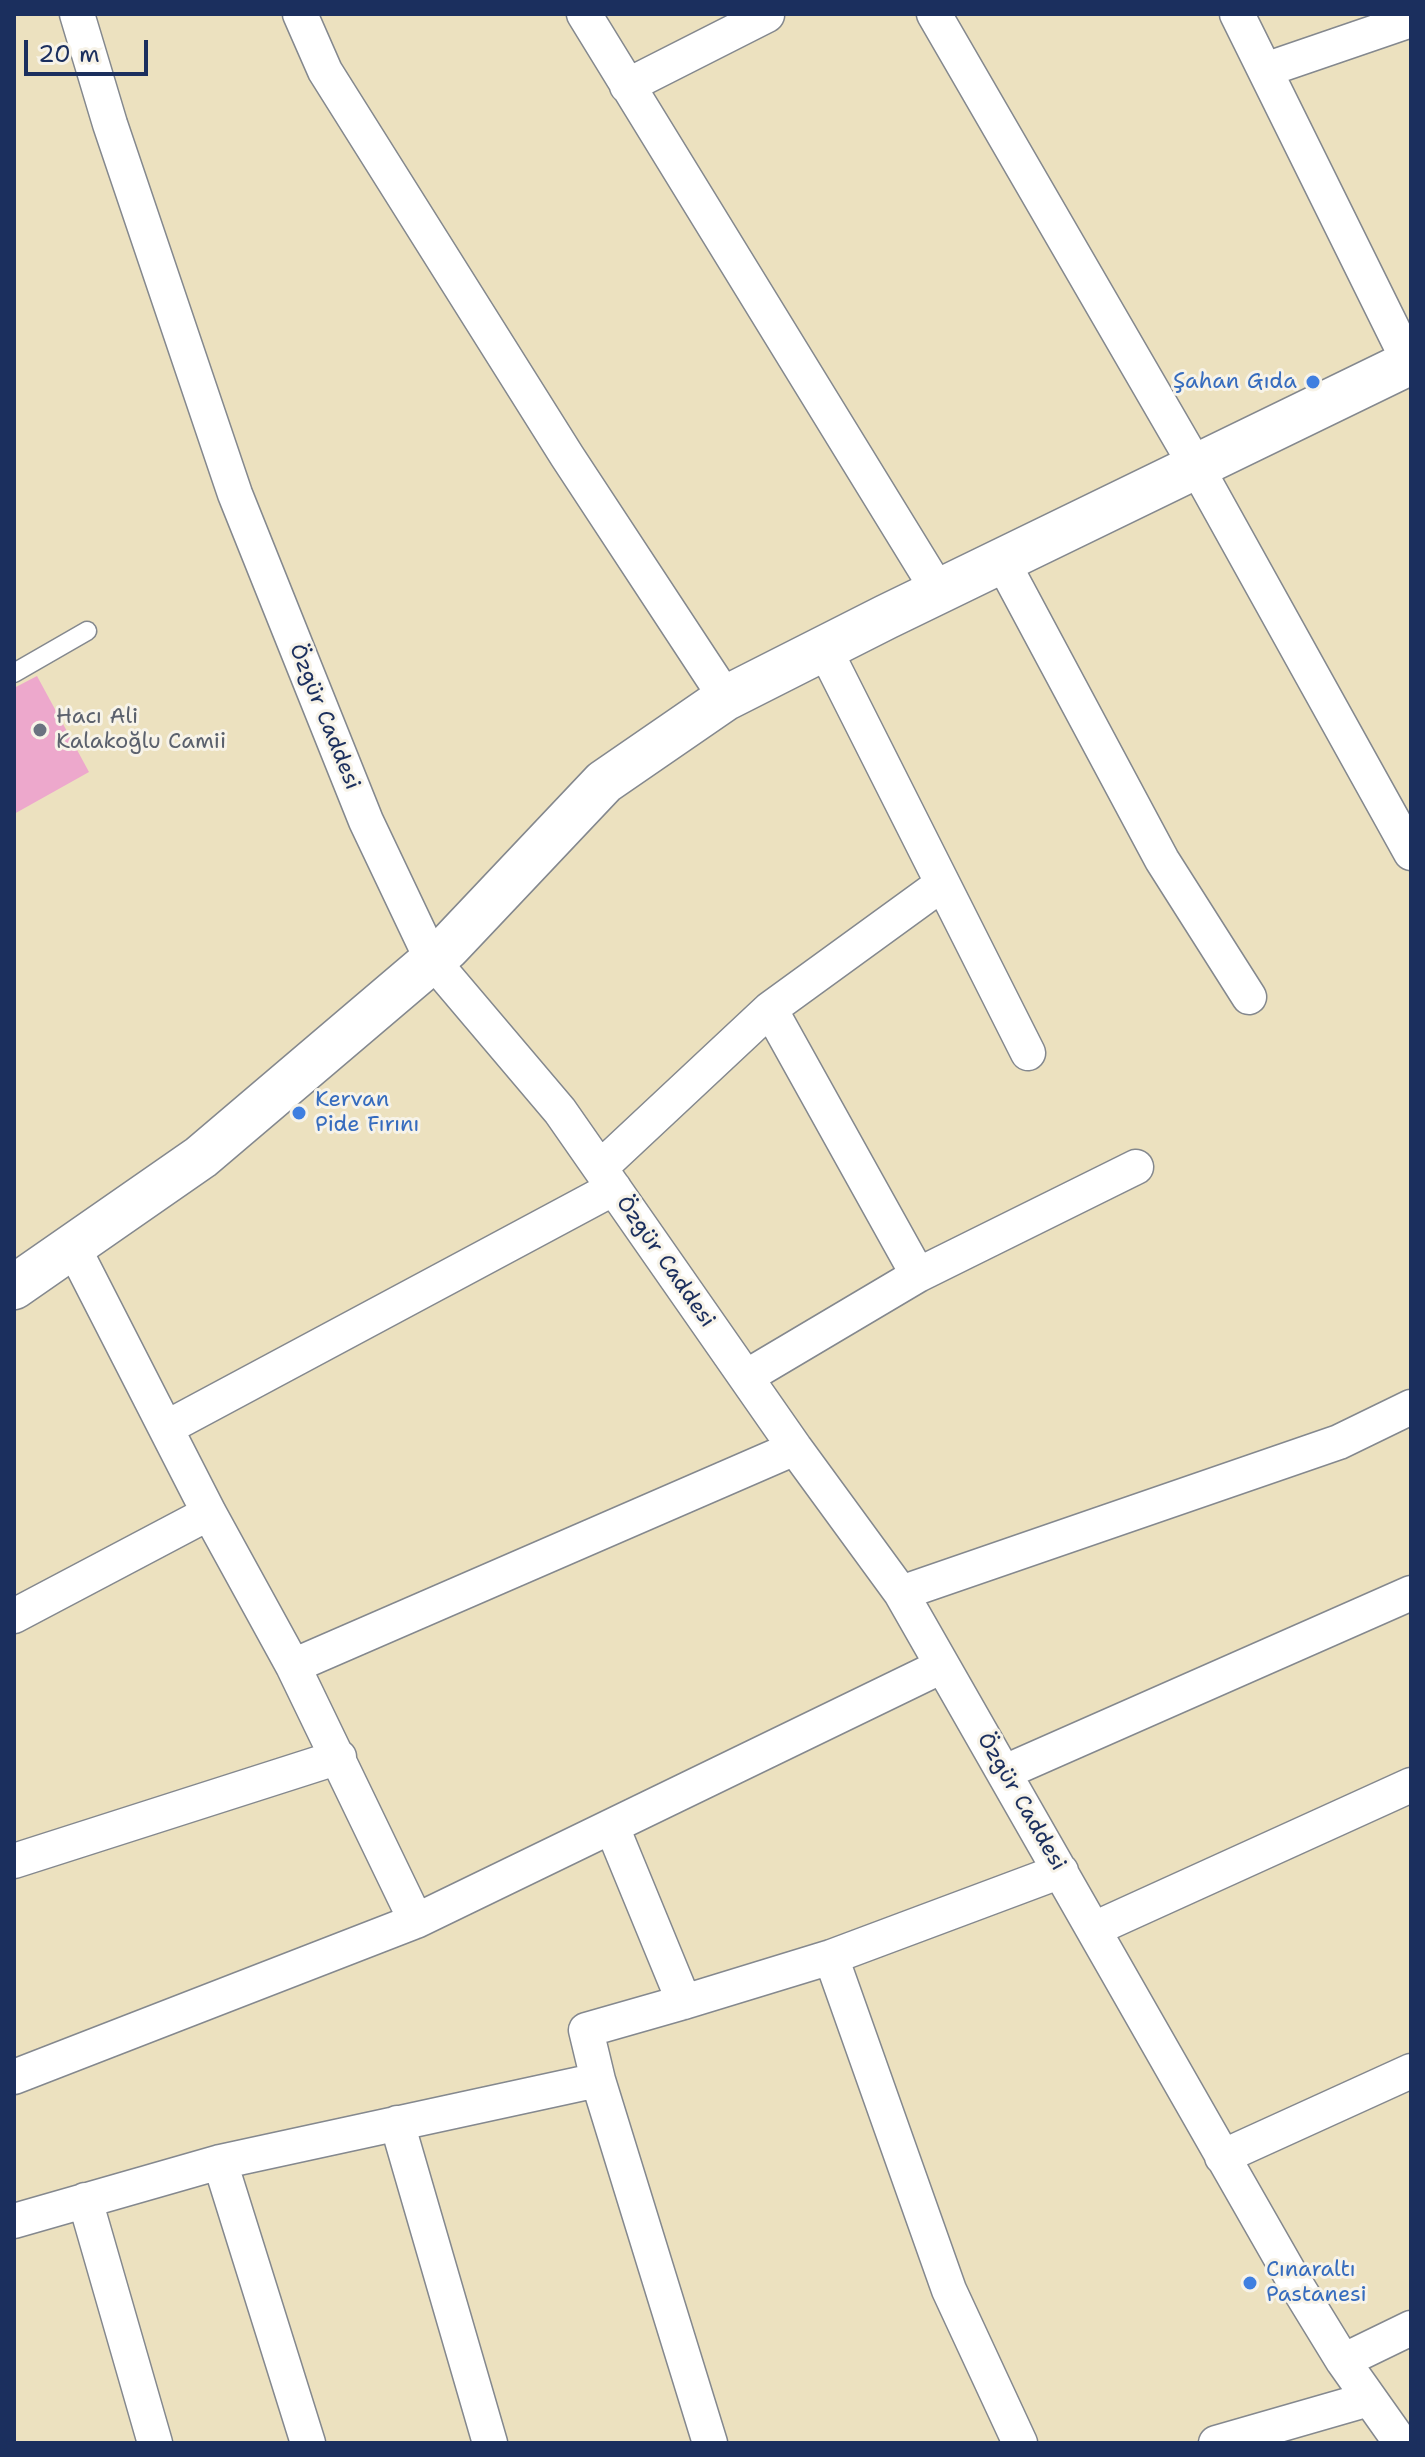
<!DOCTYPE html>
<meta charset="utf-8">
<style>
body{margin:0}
#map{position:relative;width:1425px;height:2457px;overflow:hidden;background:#ece1bf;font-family:"Shantell Sans",sans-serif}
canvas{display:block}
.frame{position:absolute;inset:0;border:16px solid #1b2f5e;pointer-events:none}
.scale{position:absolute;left:24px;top:40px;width:124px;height:36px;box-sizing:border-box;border:4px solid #1b2f5e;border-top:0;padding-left:10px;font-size:24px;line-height:28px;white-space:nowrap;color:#1b2f5e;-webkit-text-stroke:6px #f7f3e8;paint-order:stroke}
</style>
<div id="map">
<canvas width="1425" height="2457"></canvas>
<div class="frame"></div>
<div class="scale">20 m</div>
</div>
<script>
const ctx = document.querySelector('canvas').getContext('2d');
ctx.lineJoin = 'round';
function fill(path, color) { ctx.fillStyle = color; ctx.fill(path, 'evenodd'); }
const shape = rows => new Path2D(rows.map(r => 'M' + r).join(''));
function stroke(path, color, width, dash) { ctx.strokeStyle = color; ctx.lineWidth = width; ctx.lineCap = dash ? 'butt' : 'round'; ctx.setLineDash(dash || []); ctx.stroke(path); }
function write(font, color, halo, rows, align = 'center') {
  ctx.font = font + ' "Shantell Sans",sans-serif'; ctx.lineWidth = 6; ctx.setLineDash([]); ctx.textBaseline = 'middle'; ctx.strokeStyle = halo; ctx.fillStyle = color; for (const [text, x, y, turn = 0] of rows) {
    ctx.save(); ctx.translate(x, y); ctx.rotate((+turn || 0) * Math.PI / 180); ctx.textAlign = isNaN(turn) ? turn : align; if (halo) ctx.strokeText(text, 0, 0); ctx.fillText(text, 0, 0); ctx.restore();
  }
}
const building = shape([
 [37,676,89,772,14,814,14,688]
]);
const service = shape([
 [14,673,87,631]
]);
const minor = shape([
 [77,14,110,124,235,494,366,821,432,960,560,1111,795,1448,901,1593,1294,2281,1343,2361,1401,2443],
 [300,14,325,71,567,456,726,698],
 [584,14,939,592],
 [934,14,1196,466,1411,853],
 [1237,14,1409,362],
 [1265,70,1411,20],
 [627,86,767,15],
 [1002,561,1162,860,1249,997],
 [824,648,1028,1053],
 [770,1009,918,1275],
 [600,1168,770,1009,942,884],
 [73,1247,209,1513,293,1666,416,1921],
 [746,1377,918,1275,1136,1167],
 [166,1428,614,1188],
 [901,1593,1339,1442,1411,1407],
 [14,1616,209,1513],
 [293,1666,795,1448],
 [1005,1772,1411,1593],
 [612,1827,684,2002],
 [14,1861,339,1757],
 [1094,1929,1411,1785],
 [831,1957,949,2290,1020,2443],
 [14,2077,416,1921,942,1666],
 [397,2123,490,2443],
 [1222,2157,1411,2071],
 [220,2162,308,2443],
 [85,2200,155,2443],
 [14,2221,220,2162,598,2080],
 [1343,2361,1411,2328],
 [710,2443,598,2080,586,2030,684,2002,831,1957,1061,1871],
 [1216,2443,1369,2399]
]);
const secondary = shape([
 [14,1287,201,1157,448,947,604,782,726,698,886,617,1411,362]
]);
const markers = [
 [1313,382,8,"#3f7fe0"],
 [40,730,8,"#6b7280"],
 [299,1113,8,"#3f7fe0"],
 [1250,2283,8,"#3f7fe0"]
];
const shopNames = [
 ["Şahan Gıda",1297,382,"right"],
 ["Kervan",315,1100],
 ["Pide Fırını",315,1125],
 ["Cınaraltı",1266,2270],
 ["Pastanesi",1266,2295]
];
const worshipNames = [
 ["Hacı Ali",56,717],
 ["Kalakoğlu Camii",56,742]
];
const streetNames = [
 ["Özgür Caddesi",324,717,68],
 ["Özgür Caddesi",665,1262,55],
 ["Özgür Caddesi",1021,1802,60]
];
fill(building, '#eda8cc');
stroke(service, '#84888e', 21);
stroke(minor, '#84888e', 37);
stroke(secondary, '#84888e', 47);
stroke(service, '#fff', 18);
stroke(minor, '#fff', 34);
stroke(secondary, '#fff', 44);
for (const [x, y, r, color] of markers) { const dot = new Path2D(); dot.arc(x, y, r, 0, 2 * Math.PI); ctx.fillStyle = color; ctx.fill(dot); stroke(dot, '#f7f3e8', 3); }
write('22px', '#366cbe', '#f7f3e8', shopNames, 'left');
write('22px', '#5b616d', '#f7f3e8', worshipNames, 'left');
write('22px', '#1b2f5e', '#f7f3e8', streetNames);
</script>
